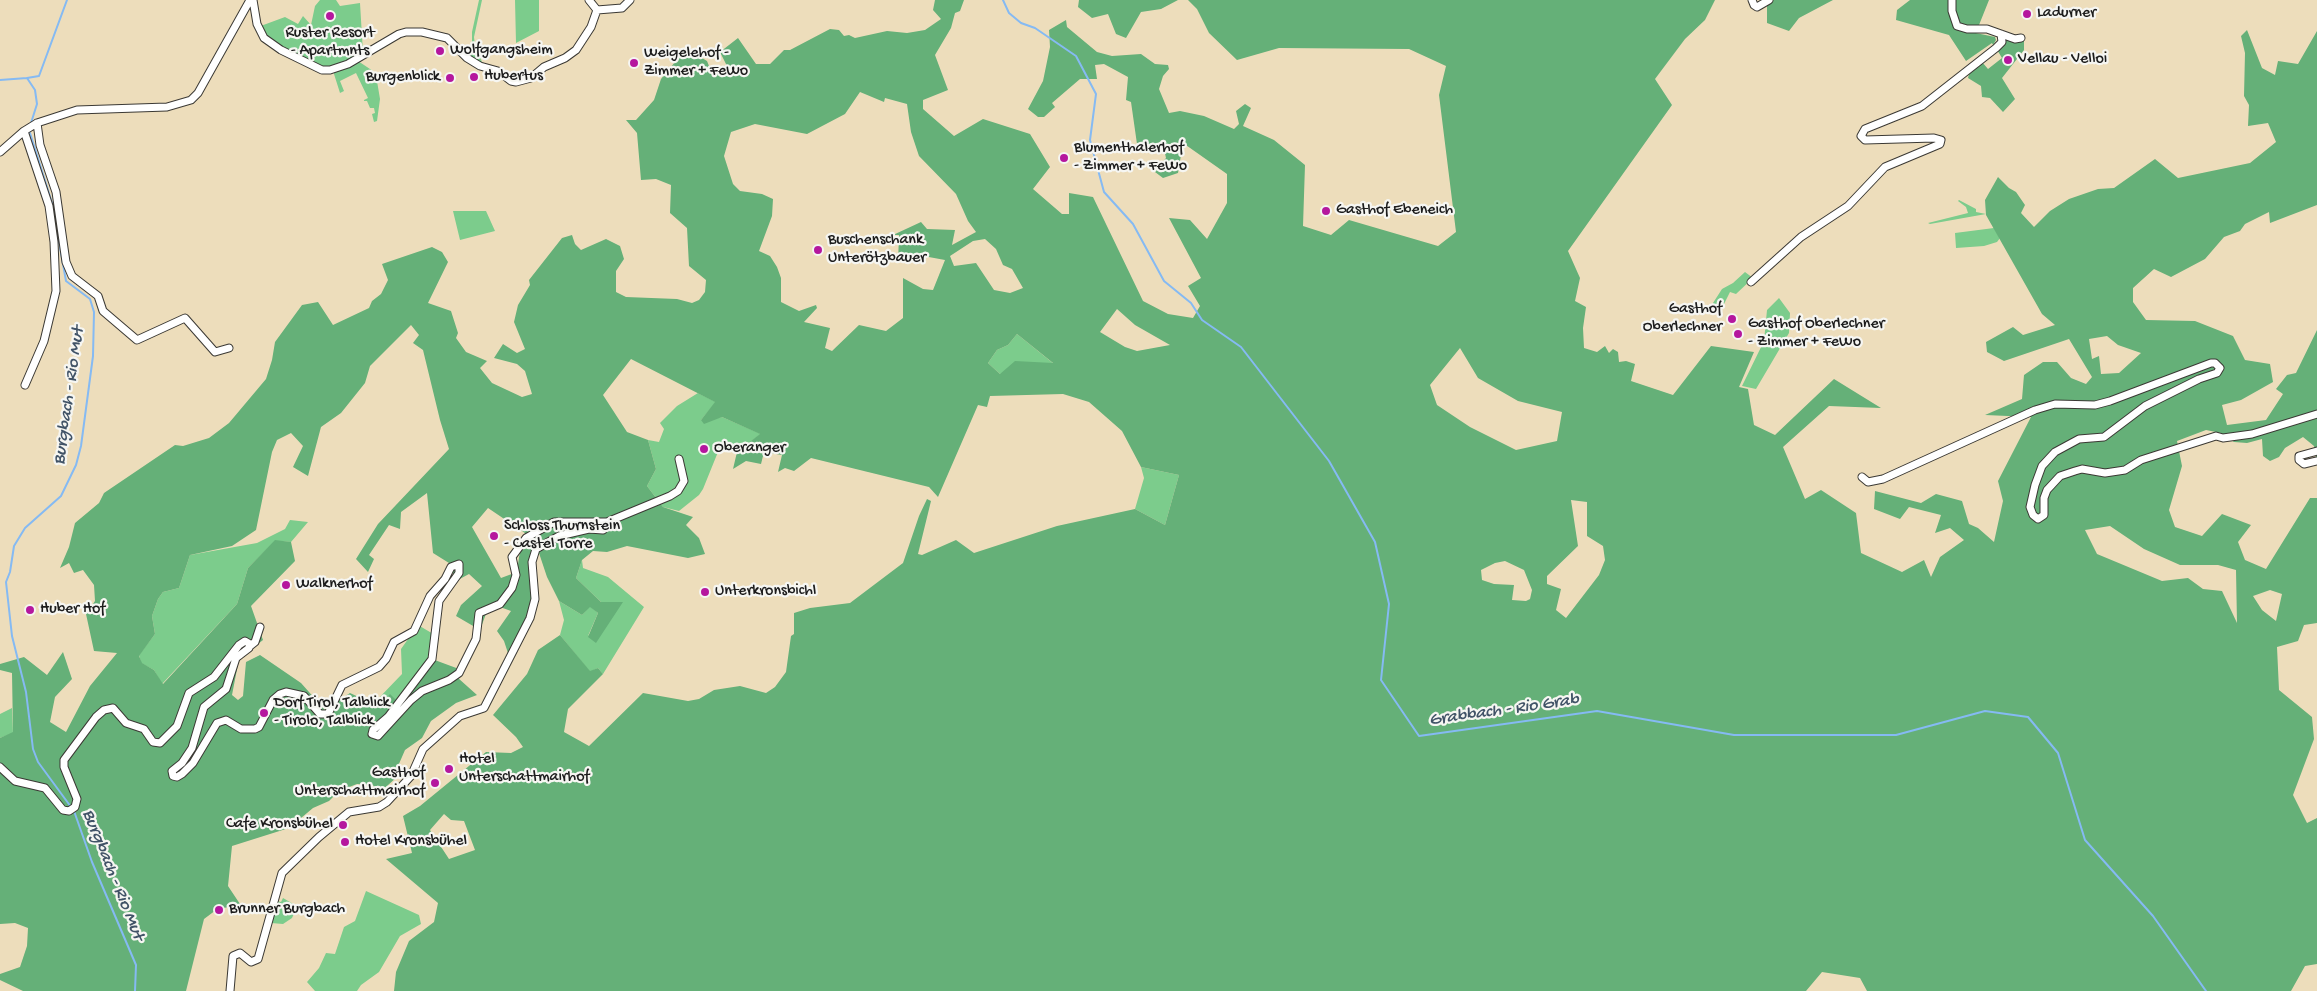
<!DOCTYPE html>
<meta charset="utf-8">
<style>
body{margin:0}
canvas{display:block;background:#edddbb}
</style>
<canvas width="2317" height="991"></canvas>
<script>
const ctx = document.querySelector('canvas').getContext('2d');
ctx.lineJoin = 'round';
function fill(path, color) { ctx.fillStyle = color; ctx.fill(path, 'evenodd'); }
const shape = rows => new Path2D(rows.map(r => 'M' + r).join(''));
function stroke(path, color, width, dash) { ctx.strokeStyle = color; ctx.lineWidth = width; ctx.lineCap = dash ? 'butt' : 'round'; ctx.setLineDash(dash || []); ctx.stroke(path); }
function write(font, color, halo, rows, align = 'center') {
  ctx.font = font + ' "Gochi Hand",sans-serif'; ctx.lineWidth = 4.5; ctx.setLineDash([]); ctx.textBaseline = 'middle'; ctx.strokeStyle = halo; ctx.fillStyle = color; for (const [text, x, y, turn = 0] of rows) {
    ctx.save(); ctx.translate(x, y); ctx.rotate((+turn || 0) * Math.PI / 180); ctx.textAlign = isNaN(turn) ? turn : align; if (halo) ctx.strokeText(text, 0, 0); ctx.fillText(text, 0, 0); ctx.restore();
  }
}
const green = shape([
 [320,0,336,0,340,6,360,3,363,53,327,71,281,50,258,27,285,17,298,24,303,16,311,25,315,6],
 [479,0,482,0,474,37,475,46,482,62,478,64,473,61,469,51,472,50,472,32],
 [515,0,539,0,539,31,516,43],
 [358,61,373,71,377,81,380,99,377,121,374,122,372,114,375,113,374,108,370,108,367,101,364,101,364,100,368,98,356,73,340,81,344,91,340,93,334,74,334,71],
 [1959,200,1976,209,1976,212,1986,214,1930,224,1928,223,1968,213,1966,207,1958,201],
 [453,211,486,211,495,231,460,240],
 [1994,228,2000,238,1997,242,1984,246,1956,248,1955,233],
 [1745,272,1753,278,1736,294,1730,292,1719,314,1712,311,1713,303,1722,289,1733,283],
 [1779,298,1790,313,1789,333,1756,389,1742,386,1764,341,1767,310],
 [1017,334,1054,364,1000,374,988,363,997,350,1008,345],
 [698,393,716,402,701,420,722,417,761,434,737,452,720,447,703,489,699,495,679,511,663,507,647,486,656,469,648,440,659,442,664,429,660,423,677,406],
 [1141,467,1179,475,1165,525,1135,509,1144,478],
 [290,520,308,522,291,542,275,541,248,568,237,604,162,684,154,670,141,663,139,655,155,634,152,616,158,599,163,592,179,588,190,555,257,543,285,529],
 [582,560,583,568,608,577,644,607,603,674,598,668,590,672,560,635,564,620,559,601,582,615,590,606,598,613,588,636,622,602,601,602,576,578],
 [418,625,435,635,434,653,398,702,376,701,402,674,401,649],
 [12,708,13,733,0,738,0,714],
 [366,891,419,915,421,924,400,936,379,972,361,985,357,991,315,991,307,982,319,968,326,953,335,954,344,927,355,921],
 [283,898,295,905,295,911,292,918,283,924,271,923,277,901,281,902]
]);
const forest = shape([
 [935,0,964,0,960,11,955,13,951,28,935,55,948,90,923,100,923,109,954,136,983,119,1030,134,1050,167,1033,189,1062,214,1069,214,1069,193,1093,197,1143,301,1168,314,1193,318,1200,306,1188,286,1201,278,1169,218,1190,220,1207,239,1227,203,1227,174,1183,143,1178,173,1163,178,1155,172,1166,158,1164,149,1138,151,1131,102,1126,100,1128,77,1104,64,1095,65,1097,79,1080,79,1052,103,1055,107,1044,117,1038,117,1028,109,1043,81,1050,47,1049,30,1066,20,1067,27,1097,52,1112,56,1141,54,1155,64,1168,65,1169,69,1163,76,1159,89,1169,113,1180,111,1204,116,1234,129,1239,124,1236,111,1245,104,1251,108,1243,126,1274,140,1305,165,1303,226,1331,235,1349,220,1438,246,1456,232,1439,95,1446,66,1409,49,1279,48,1237,60,1209,33,1197,9,1188,0,1715,0,1705,20,1685,39,1655,79,1672,105,1568,251,1580,278,1575,301,1586,307,1583,328,1584,348,1597,352,1605,346,1609,353,1613,349,1618,352,1619,362,1626,361,1635,364,1631,381,1673,395,1711,346,1754,352,1739,387,1748,389,1754,425,1775,435,1834,379,1881,408,1829,406,1783,447,1805,499,1821,490,1856,513,1861,553,1902,572,1924,560,1931,577,1940,557,1964,540,1950,528,1935,533,1941,515,1909,507,1900,519,1874,509,1875,491,1921,503,1936,494,1962,501,1969,524,1978,528,1994,542,2003,501,1998,481,2031,417,1985,415,2022,399,2024,375,2043,362,2057,362,2071,378,2086,384,2092,377,2069,339,2004,361,1987,352,1986,342,2013,327,2023,335,2055,325,2042,314,1986,215,1985,200,1998,177,2009,188,2016,192,2025,205,2021,213,2034,227,2050,211,2069,199,2098,189,2114,188,2155,159,2178,178,2250,163,2276,142,2268,123,2248,126,2249,105,2244,96,2245,53,2241,36,2247,30,2262,68,2275,75,2278,61,2298,64,2317,31,2317,205,2270,223,2269,212,2245,224,2240,231,2224,237,2205,259,2171,277,2154,269,2133,288,2133,302,2146,320,2195,321,2233,336,2245,360,2270,364,2273,382,2241,400,2222,405,2227,425,2266,420,2283,394,2276,389,2287,375,2296,373,2317,330,2317,462,2314,446,2303,437,2285,448,2279,457,2270,461,2263,456,2262,439,2247,443,2234,442,2221,433,2206,430,2177,441,2182,466,2169,510,2175,527,2202,536,2222,514,2251,525,2238,542,2245,560,2266,569,2310,498,2317,498,2317,623,2304,625,2298,641,2277,647,2279,690,2312,717,2314,739,2293,795,2307,823,2317,818,2317,964,2305,966,2291,991,1867,991,1860,978,1822,972,1806,991,394,991,396,972,409,941,434,922,438,903,386,859,412,853,403,816,420,806,486,752,511,753,523,747,516,737,493,715,527,674,538,650,560,635,590,671,598,668,603,674,568,709,564,732,589,746,643,693,688,701,699,699,714,690,740,686,766,693,775,687,786,672,791,636,794,634,794,613,810,608,850,603,903,563,919,516,927,499,931,501,918,554,922,555,956,540,974,553,1057,526,1135,509,1165,525,1179,475,1141,467,1122,431,1089,402,1063,394,990,396,987,407,978,405,938,497,929,487,811,458,794,471,785,468,778,472,782,455,764,452,761,464,746,461,733,469,737,452,760,434,722,417,704,424,701,420,715,402,631,359,603,395,627,432,648,440,656,469,647,486,663,507,693,517,686,525,699,538,705,554,688,558,627,546,607,552,593,551,582,560,576,578,601,602,623,602,596,643,588,637,598,613,590,607,582,615,559,601,547,577,538,550,531,553,533,595,526,619,508,653,504,641,497,631,511,611,500,607,487,611,480,630,456,616,461,605,482,586,469,574,456,581,449,563,433,553,427,493,401,512,400,529,389,525,369,555,374,559,368,572,356,559,378,524,449,449,440,420,423,350,413,343,419,335,411,325,370,366,365,383,341,413,321,427,308,476,293,467,303,446,291,433,277,440,272,452,256,530,232,546,190,555,179,588,163,592,158,599,152,616,155,634,139,656,142,663,154,670,163,684,237,604,248,568,275,540,291,542,295,561,251,606,263,640,239,659,232,695,238,700,243,696,246,662,260,655,301,683,325,710,350,693,367,701,381,703,390,694,398,702,432,659,459,669,458,678,477,695,456,703,431,721,422,738,405,750,395,773,397,777,378,794,373,785,357,784,339,791,329,801,313,808,289,828,232,846,228,886,240,904,216,910,204,919,186,991,23,991,0,980,0,974,20,967,27,946,28,928,15,923,0,924,0,738,13,732,12,673,0,670,0,664,24,657,47,675,63,652,72,679,55,697,50,722,66,732,90,686,117,653,94,651,86,614,95,601,94,585,83,570,74,573,69,563,60,568,69,547,75,523,99,503,104,493,175,445,183,446,209,438,229,423,266,379,272,360,275,342,302,305,318,302,333,325,369,308,372,301,381,294,388,280,382,264,432,247,442,252,448,262,428,303,451,311,458,333,456,338,466,352,487,361,480,368,492,383,522,397,532,394,525,371,517,364,494,358,503,344,517,353,525,349,514,322,518,305,530,285,529,280,562,238,572,235,575,244,581,250,606,239,620,246,624,259,616,271,616,292,626,297,677,299,692,303,699,300,705,292,706,280,689,266,687,228,670,213,671,185,656,179,641,180,637,133,626,120,636,120,654,100,661,79,675,62,676,58,692,54,697,55,707,61,711,71,720,70,727,66,720,52,738,38,756,64,770,64,784,50,790,50,830,29,839,30,844,36,849,35,855,38,887,31,907,33,925,30,941,19,933,10],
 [860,92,884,102,885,98,907,104,911,132,919,156,956,194,968,221,976,232,952,245,955,230,927,229,921,222,893,235,899,235,898,263,907,253,945,260,933,290,923,289,903,278,903,318,886,331,859,325,832,351,825,348,830,328,804,322,817,308,816,305,799,311,781,302,781,278,777,267,770,256,759,251,772,216,773,199,762,194,740,191,733,184,724,156,731,132,755,124,807,134,845,114],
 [985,239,996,249,1003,265,1012,269,1023,288,1010,293,994,290,976,263,954,266,950,256,973,241],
 [1117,309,1135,325,1170,345,1137,351,1125,347,1100,332],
 [1017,334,1053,363,1015,361,1000,374,988,363,997,350,1008,345],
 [2107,336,2118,345,2141,353,2119,373,2101,374,2099,356,2092,359,2089,339],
 [1460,348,1478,378,1518,401,1562,412,1557,441,1516,450,1470,427,1437,405,1430,385],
 [1571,500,1587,502,1587,536,1603,546,1605,560,1599,575,1566,618,1556,610,1561,589,1547,584,1547,576,1578,546],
 [488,508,525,533,519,557,517,572,501,578,472,527],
 [2110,526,2144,549,2180,565,2218,565,2236,570,2237,623,2222,591,2203,589,2188,578,2162,581,2097,554,2085,530],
 [1505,561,1524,570,1532,590,1530,599,1526,601,1512,600,1514,585,1494,584,1482,580,1481,570,1495,563],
 [2270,590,2282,594,2276,621,2262,610,2253,596],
 [444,814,451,820,464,821,475,850,449,859,430,830],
 [1079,0,1178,0,1161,9,1141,12,1126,38,1116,34,1108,14,1092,18,1078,7],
 [1767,0,1833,0,1799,18,1789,31,1767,23],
 [1910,0,1989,0,1979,25,1971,32,1995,37,1996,40,1993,45,1992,43,1966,61,1949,35,1896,20,1897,10],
 [2018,37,2024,38,2024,50,2002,78,2015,99,2003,112,1990,98,1982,97,1981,86,1968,78,1971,66,1982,62,1988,69,2002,58,1996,48,2006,38]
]);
const stream = shape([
 [1003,0,1009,13,1021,23,1035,28,1076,56,1096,94,1090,140,1104,192,1133,224,1164,281,1191,303,1202,320,1241,347,1329,461,1375,542,1389,604,1381,680,1419,736,1597,711,1734,735,1896,735,1985,711,2028,717,2058,753,2085,840,2153,916,2206,991],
 [27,78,39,76,67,0],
 [0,80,27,78,35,90,37,104,31,123],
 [30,133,52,203],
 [53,208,66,281,90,299,94,312,93,356,81,446,76,465,61,496,25,528,14,546,10,572,6,582,12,636,26,692,33,749,38,762,71,807],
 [74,811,92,862,136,965,135,991]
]);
const minor = shape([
 [253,0,257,24,264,38,281,50,322,70,330,70,348,64,399,34,406,32,422,32,447,38,467,58,480,66,498,71,511,81,516,82,531,78,544,67,565,58,576,50,591,27,597,10,622,8,630,0],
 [589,0,597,10],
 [1752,0,1754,5,1757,7,1769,0],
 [1952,0,1952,11,1957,26,1967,29,1987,29,2015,39,2021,38],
 [37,123,40,145,56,192,66,262,72,276,98,296,103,311,137,340,185,318,215,352,229,348],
 [24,131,49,206,54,242,56,291,44,341,25,385],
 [0,152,24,131,37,123,77,110,167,107,191,100,198,93,250,0],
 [1751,282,1801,237,1848,206,1885,167,1940,144,1941,140,1934,138,1865,140,1861,136,1865,129,1922,106,1996,48,2002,42,2001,34],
 [2317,451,2299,456,2299,460,2304,464,2317,461],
 [1862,477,1868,482,1883,479,2035,410,2055,404,2095,405,2110,401,2211,363,2215,363,2220,368,2217,373,2199,379,2145,406,2104,437,2079,439,2055,452,2042,466,2035,485,2030,507,2033,515,2038,519,2044,515,2044,498,2047,490,2060,476,2075,471,2082,469,2105,473,2125,470,2141,460,2216,436,2223,438,2252,434,2317,414],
 [250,646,255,642,260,627],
 [0,767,15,781,45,788,63,810,69,811,75,807,77,799,64,767,64,760,96,717,104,710,113,708,126,723,144,729,153,742,160,743,177,726,189,693,214,677,239,645,245,641,250,644,249,648,236,658,226,689,204,707,192,748,182,763,172,771,173,776,177,777,182,774,193,763,217,723,226,720,241,729,255,729,259,727,273,700,280,694,286,692,304,696,320,714,328,714,342,685,379,667,386,659,394,642,414,631,430,596,445,579,451,567,459,564,459,573,439,601,432,659,388,717,373,730,372,734,378,736,411,700,422,691,449,680,459,673,476,639,479,613,500,604,512,588,516,575,512,557,526,538,554,522,607,522,670,496,678,491,684,481,679,459],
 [230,991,233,956,240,953,251,962,258,959,282,873,319,837,349,812,379,807,387,802,411,776,423,749,460,716,484,708,530,618,535,599,532,562,536,549,559,536,589,529,603,530,607,526,607,522]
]);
const markers = [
 [2027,14,5,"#b5179e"],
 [330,16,5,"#b5179e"],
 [440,51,5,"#b5179e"],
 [2008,60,5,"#b5179e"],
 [634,63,5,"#b5179e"],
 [474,77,5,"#b5179e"],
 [450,78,5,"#b5179e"],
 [1064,158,5,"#b5179e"],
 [1326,211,5,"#b5179e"],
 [818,250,5,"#b5179e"],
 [1732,319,5,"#b5179e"],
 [1738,334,5,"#b5179e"],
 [704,449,5,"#b5179e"],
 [494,536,5,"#b5179e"],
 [286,585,5,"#b5179e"],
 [705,592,5,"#b5179e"],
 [30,610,5,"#b5179e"],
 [264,713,5,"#b5179e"],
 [449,769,5,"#b5179e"],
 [435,783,5,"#b5179e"],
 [343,825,5,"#b5179e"],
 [345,842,5,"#b5179e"],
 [219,910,5,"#b5179e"]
];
const poiNames = [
 ["Ladurner",2037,14],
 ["Ruster Resort",330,34,"center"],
 ["- Apartmnts",330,52,"center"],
 ["Wolfgangsheim",450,51],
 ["Weigelehof -",644,54],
 ["Zimmer + FeWo",644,72],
 ["Vellau - Velloi",2018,60],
 ["Hubertus",484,77],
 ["Burgenblick",440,78,"right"],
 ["Blumenthalerhof",1074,149],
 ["- Zimmer + FeWo",1074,167],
 ["Gasthof Ebeneich",1336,211],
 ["Buschenschank",828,241],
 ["Unterötzbauer",828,259],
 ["Gasthof",1722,310,"right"],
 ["Oberlechner",1722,328,"right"],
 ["Gasthof Oberlechner",1748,325],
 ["- Zimmer + FeWo",1748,343],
 ["Oberanger",714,449],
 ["Schloss Thurnstein",504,527],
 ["- Castel Torre",504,545],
 ["Walknerhof",296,585],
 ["Unterkronsbichl",715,592],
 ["Huber Hof",40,610],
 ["Dorf Tirol, Talblick",274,704],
 ["- Tirolo, Talblick",274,722],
 ["Hotel",459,760],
 ["Unterschattmairhof",459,778],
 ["Gasthof",425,774,"right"],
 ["Unterschattmairhof",425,792,"right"],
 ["Cafe Kronsbühel",333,825,"right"],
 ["Hotel Kronsbühel",355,842],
 ["Brunner Burgbach",229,910]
];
const waterNames = [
 ["Burgbach - Rio Mut",70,396,-82],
 ["Grabbach - Rio Grab",1504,711,-8],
 ["Burgbach - Rio Mut",112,875,68]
];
fill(green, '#7ccc8c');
fill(forest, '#65b078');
stroke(stream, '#85baf3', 2);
stroke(minor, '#3b3934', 9);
stroke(minor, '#fff', 7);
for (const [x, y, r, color] of markers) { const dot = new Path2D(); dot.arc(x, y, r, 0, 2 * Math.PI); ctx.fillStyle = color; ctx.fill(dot); stroke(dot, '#f6f6f2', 2); }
write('16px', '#1c1c1c', '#f6f6f2', poiNames, 'left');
write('italic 18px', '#415367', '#f6f6f2', waterNames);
</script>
